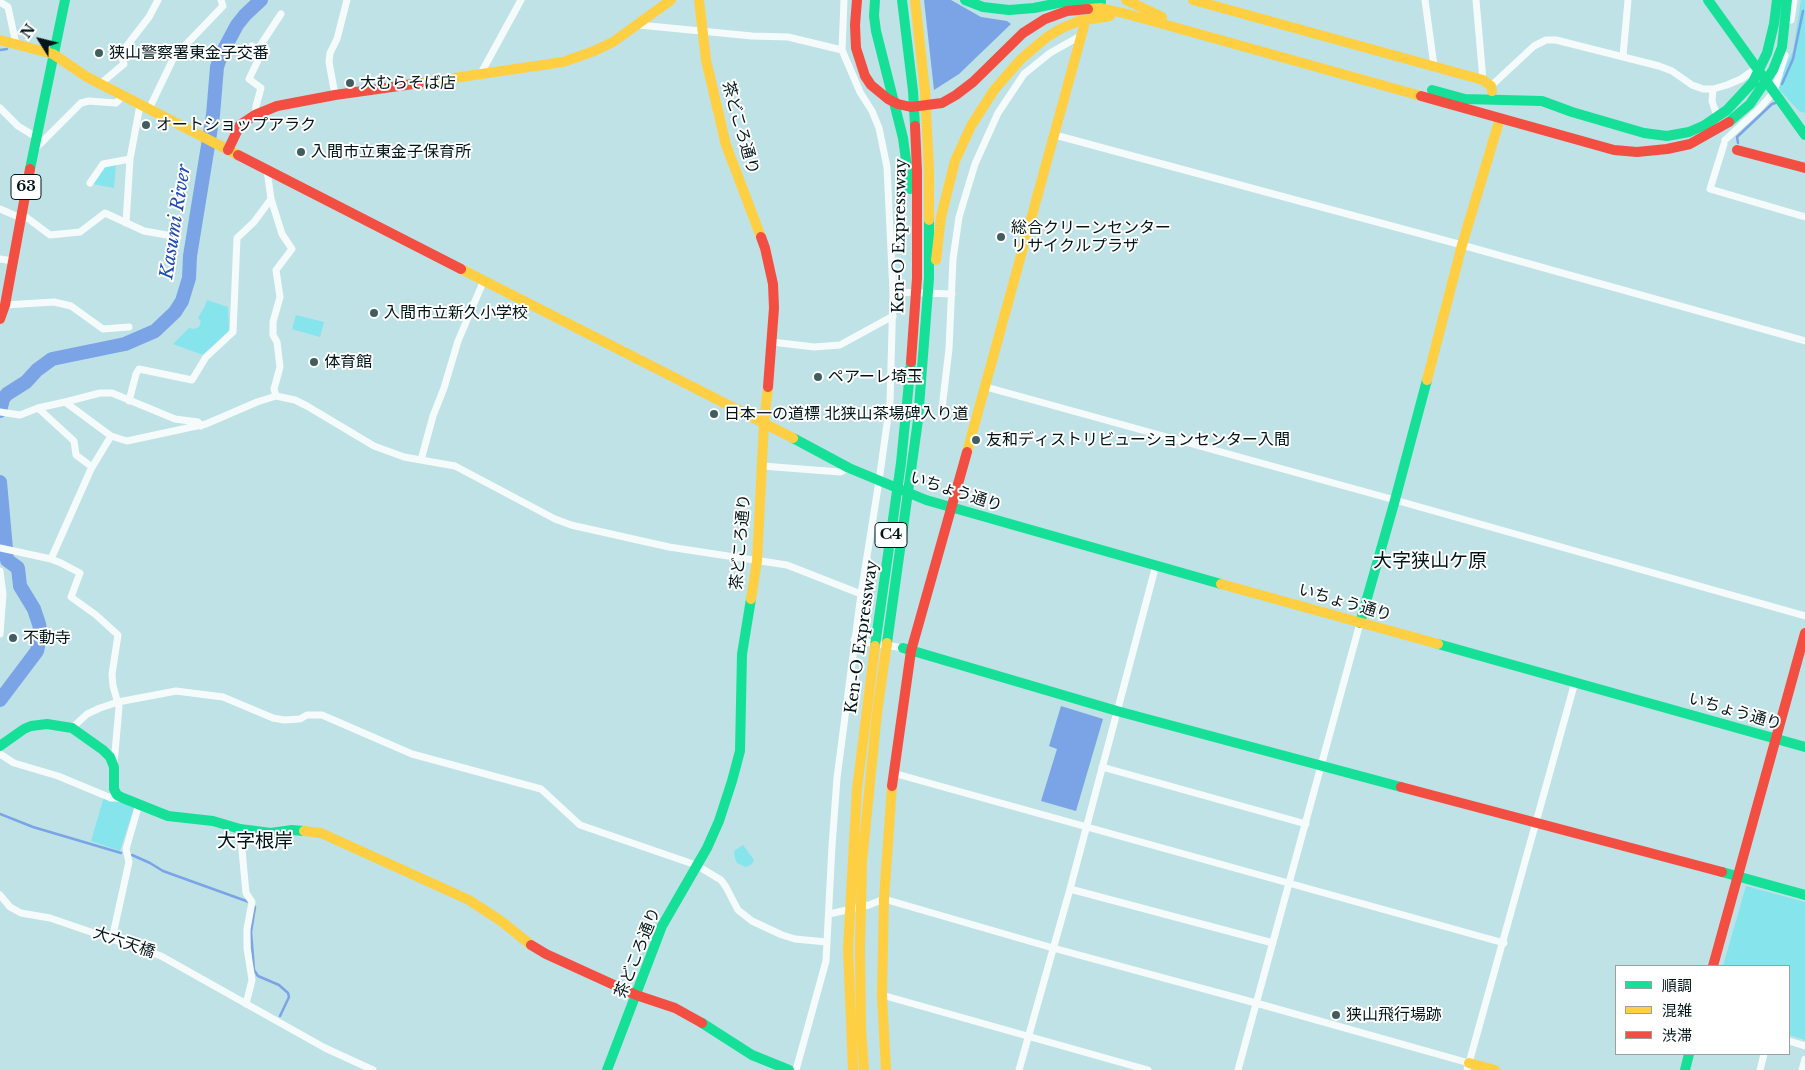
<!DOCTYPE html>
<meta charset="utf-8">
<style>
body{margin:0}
#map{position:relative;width:1805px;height:1070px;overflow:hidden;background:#bee2e6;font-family:"Libre Baskerville","Noto Sans JP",serif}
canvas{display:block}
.legend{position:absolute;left:1615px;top:965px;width:175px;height:90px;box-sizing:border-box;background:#fff;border:1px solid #99a1a2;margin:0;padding:6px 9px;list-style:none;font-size:15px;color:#001517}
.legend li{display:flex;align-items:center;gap:10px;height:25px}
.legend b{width:25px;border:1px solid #99a1a2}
.north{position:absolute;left:15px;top:15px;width:50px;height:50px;-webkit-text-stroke:4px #fff;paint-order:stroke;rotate:306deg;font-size:14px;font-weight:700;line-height:20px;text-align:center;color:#001517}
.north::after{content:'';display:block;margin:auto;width:18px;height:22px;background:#001517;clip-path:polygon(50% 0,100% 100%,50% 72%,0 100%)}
</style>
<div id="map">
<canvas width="1805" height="1070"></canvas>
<ul class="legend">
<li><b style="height:6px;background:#16e098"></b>順調</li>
<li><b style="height:6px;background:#ffcf43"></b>混雑</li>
<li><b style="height:6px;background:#f24e42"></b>渋滞</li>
</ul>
<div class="north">N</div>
</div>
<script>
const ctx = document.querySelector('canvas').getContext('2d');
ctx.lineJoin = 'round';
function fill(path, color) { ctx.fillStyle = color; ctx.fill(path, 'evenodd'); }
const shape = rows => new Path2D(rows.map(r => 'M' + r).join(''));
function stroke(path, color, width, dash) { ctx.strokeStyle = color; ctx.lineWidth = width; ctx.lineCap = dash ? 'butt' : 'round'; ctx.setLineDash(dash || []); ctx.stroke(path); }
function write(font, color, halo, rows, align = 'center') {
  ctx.font = font + ' "Libre Baskerville","Noto Sans JP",serif'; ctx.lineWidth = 4; ctx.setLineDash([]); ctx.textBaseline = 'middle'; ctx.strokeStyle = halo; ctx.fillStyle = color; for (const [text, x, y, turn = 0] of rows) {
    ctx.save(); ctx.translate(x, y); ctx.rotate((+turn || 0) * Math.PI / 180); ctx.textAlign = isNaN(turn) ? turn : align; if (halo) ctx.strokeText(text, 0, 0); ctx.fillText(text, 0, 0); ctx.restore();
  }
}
const green = shape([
 [1801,0,1805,0,1805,113,1799,111,1776,86,1793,51],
 [116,164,114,188,93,184,103,168],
 [207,300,228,307,229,328,227,334,203,355,173,344,189,328,194,329,199,327,201,321,198,318,205,306],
 [296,315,324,322,320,337,292,329],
 [104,797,134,807,120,851,91,841],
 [743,845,754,860,752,864,746,867,737,863,735,858,734,851],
 [1746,886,1805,902,1805,1040,1789,1035,1789,966,1723,966]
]);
const water = shape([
 [924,0,951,0,981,17,1007,21,1011,24,959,74,934,90],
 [1061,706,1103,719,1076,811,1041,801,1057,749,1049,746]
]);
const stream = shape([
 [0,50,7,49],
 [1782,84,1793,59,1803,11],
 [1738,143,1737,137,1772,104,1775,103],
 [0,814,33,827,121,853],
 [132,855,150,863,163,871,249,902],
 [255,907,251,932,254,970,258,976,279,985,288,993,289,997,280,1016]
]);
const river = shape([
 [0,411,3,399,7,394,26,382,37,370,52,359,125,344,155,331,175,312,182,301,189,278,190,256,213,115,217,67,221,55,237,25,245,15,261,0],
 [0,482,7,560,18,568,20,586,34,609,39,624,41,634,37,651,0,700]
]);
const street = shape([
 [844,0,842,50,860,92,872,111,879,128,887,167,893,292,890,402,879,481,861,594],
 [1425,0,1434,66],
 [1476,0,1483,80],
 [0,2,8,7,16,44],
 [1791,20,1794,0],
 [639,25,752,36,788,37,842,50],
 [252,46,262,52,249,79,261,88,256,106,255,115],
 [258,49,281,14],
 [1623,56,1628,0],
 [480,75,521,0],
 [100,84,124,64,121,55,122,52,149,17,158,0],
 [1491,86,1534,46,1546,40,1556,40,1659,66,1672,71,1692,85,1703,89,1713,89,1727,85,1741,79,1757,68],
 [1713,89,1712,101,1718,119],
 [335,95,329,62,330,53,337,39,347,0],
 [0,108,18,126,36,137],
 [149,109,174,57,223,6,221,0],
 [1055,135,1462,245,1805,341],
 [1725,140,1759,109,1774,92,1785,55],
 [1724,144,1710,189,1805,217],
 [36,148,81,103,89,101,116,103,123,96],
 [267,170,271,199,282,234,292,249,276,270,280,297,273,322,273,335,277,342,280,367,274,389,276,396],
 [90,183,103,164,130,159],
 [0,209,21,218],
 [22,214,50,235,80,232,105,213,144,231,178,237],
 [126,223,130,159,140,105],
 [0,259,13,261],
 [893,292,952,294],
 [5,305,54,302,71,306,103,329,129,327],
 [772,342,814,347,840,345,893,316],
 [986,387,1395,500,1805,616],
 [129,401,136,374,139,369,192,380,206,357,233,332,237,238,254,222,271,199],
 [65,402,100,393,112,393,175,419,198,422,201,426],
 [38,408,74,441,76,455,92,467],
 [942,408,949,349,953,259,959,217,975,164,998,113,1024,74,1050,53,1082,35],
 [0,412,20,415,38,408,65,402,111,436,127,441,206,424,257,402,276,396,295,400,307,406,374,446,404,457,455,466,555,519,571,525,669,547,787,565,861,594,837,778,832,846,826,961,796,1070],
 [421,460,433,416,444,388,458,341,484,280],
 [762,466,840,472,849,468],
 [0,548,51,559,61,563,80,573,71,597,96,615,118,635,112,674,113,686,119,707,114,764],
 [51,559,91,469,111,436],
 [0,571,3,594,0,634],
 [854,640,903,648],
 [72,728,87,714,100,708,118,702,176,691,223,697,273,718,284,720,300,719,307,715,322,715,412,754,541,789,580,825,696,865,721,880,726,887,738,910,752,921,782,935,795,939,827,942],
 [0,754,14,763,58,776,111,798,121,798],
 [1102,767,1306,824],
 [893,773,1504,943],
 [240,829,246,893,252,902,247,929,247,948,252,980,246,1004],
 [1070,889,1273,943],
 [0,895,10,907,21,913,50,918,161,956,325,1048,373,1070],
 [829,914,869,905,884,899,1053,948,1256,1003,1469,1063],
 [112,939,129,862,126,849,139,804],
 [882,995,1148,1070],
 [1789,1041,1805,1046],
 [1019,1070,1070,889,1156,565],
 [1238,1070,1360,623],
 [1467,1070,1575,682],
 [1760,1070,1764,1054],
 [1802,1070,1805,1059]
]);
const fast = shape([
 [875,0,874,16,876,31,903,138,910,189],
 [902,0,913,91,915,126],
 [965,0,983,7,1009,10,1034,8,1068,1,1101,2],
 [1708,0,1805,135],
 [1432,90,1465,99,1542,101,1572,112,1644,133,1667,136,1689,132,1705,125,1727,110,1753,82,1767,53,1774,24,1777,0],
 [1729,122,1750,104,1773,70,1782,47,1787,0],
 [30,169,65,0],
 [793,438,849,468,926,500,1221,584],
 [1360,623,1395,500,1427,380],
 [887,643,918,420,929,278,929,220],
 [1438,644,1805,747],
 [875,646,901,463,911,362],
 [903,648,1117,711,1401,787],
 [0,746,24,729,31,726,47,724,72,728,103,750,110,757,114,767,114,789,117,795,123,798,168,816,213,821,240,829,271,833,292,830,304,831],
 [1722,872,1805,895],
 [702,1023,752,1055,789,1070],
 [607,1070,662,926,707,848,719,821,732,781,740,751,742,654,751,599],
 [1685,1070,1689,1054]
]);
const slow = shape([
 [699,0,706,60,726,145,761,237],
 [915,0,925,91,929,171,929,220],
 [1126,0,1162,17],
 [1193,0,1483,80,1491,86,1492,91],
 [1088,9,1101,8,1127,14,1421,96],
 [0,40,53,54,87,77,238,155],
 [420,83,563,62,594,51,613,42,671,0],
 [936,260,941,217,955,161,971,126,994,90,1021,59,1047,37,1062,28,1079,21,1110,16],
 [461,269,793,438],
 [1427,380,1462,245,1498,125],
 [967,452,1084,26],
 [1221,584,1438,644],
 [751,599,757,561,764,423,768,387],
 [304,831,321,833,469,900,501,921,531,945],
 [1469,1063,1495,1070],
 [853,1070,848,948,857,789,875,646],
 [864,1070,861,1029,860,948,862,862,877,713,887,643],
 [886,1070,882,995,884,899,892,786]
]);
const jam = shape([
 [857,0,855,25,856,48,865,76,871,85,888,99,898,104,911,107,942,103,956,95,973,82,1023,33,1045,19,1067,11,1088,9],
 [1421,96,1614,150,1637,152,1667,149,1690,144,1729,122],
 [228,150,240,125,255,115,277,106,335,95,420,83],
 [1737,150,1805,168],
 [238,155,461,269],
 [761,237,765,248,773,284,774,308,768,387],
 [0,319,5,305,30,169],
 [911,362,917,278,917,171,915,126],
 [892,786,911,651,967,452],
 [1401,787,1722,872],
 [531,945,546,954,636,995,675,1008,702,1023],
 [1713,966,1805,633]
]);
const markers = [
 [99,53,5,"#425d5f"],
 [350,83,5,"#425d5f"],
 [146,125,5,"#425d5f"],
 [301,152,5,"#425d5f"],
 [1001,237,5,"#425d5f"],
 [374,313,5,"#425d5f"],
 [314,362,5,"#425d5f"],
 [818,377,5,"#425d5f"],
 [714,414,5,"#425d5f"],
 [976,440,5,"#425d5f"],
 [13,638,5,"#425d5f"],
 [1336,1015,5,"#425d5f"]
];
const shields = [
 [26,187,30],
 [891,535,32]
];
const shieldNames = [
 ["63",26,187],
 ["C4",891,535]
];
const poiNames = [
 ["狭山警察署東金子交番",109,53],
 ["大むらそば店",360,83],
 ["オートショップアラク",156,125],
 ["入間市立東金子保育所",311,152],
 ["総合クリーンセンター",1011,228],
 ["リサイクルプラザ",1011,246],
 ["入間市立新久小学校",384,313],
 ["体育館",324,362],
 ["ペアーレ埼玉",828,377],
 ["日本一の道標 北狭山茶場碑入り道",724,414],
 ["友和ディストリビューションセンター入間",986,440],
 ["不動寺",23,638],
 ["狭山飛行場跡",1346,1015]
];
const streetNames = [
 ["茶どころ通り",740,128,74],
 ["Ken-O Expressway",900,236,-89],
 ["いちょう通り",956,492,18],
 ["茶どころ通り",741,542,-85],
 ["いちょう通り",1345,603,16],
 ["Ken-O Expressway",862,637,-82],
 ["いちょう通り",1735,712,16],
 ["大六天橋",124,943,19],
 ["茶どころ通り",638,953,-68]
];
const waterNames = [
 ["Kasumi River",176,222,-81]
];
const quarterNames = [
 ["大字狭山ケ原",1430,562],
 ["大字根岸",255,842]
];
fill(green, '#86e4ec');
fill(water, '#7aa4e6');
stroke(stream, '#7aa4e6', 2.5);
stroke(river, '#7aa4e6', 14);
stroke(street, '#f5fbfb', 7);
stroke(fast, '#16e098', 10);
stroke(slow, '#ffcf43', 10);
stroke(jam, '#f24e42', 10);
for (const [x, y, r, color] of markers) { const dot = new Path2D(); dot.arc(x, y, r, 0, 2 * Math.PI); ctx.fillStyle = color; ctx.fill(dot); stroke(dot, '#fff', 2); }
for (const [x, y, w] of shields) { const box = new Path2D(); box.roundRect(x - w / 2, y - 12.5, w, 25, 4); ctx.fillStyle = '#fff'; ctx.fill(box); stroke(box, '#001517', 1); }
write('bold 15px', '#001517', null, shieldNames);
write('16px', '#001517', '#fff', poiNames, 'left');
write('16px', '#001517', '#fff', streetNames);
write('italic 18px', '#1d4ab5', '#fff', waterNames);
write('19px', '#001517', '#fff', quarterNames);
</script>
